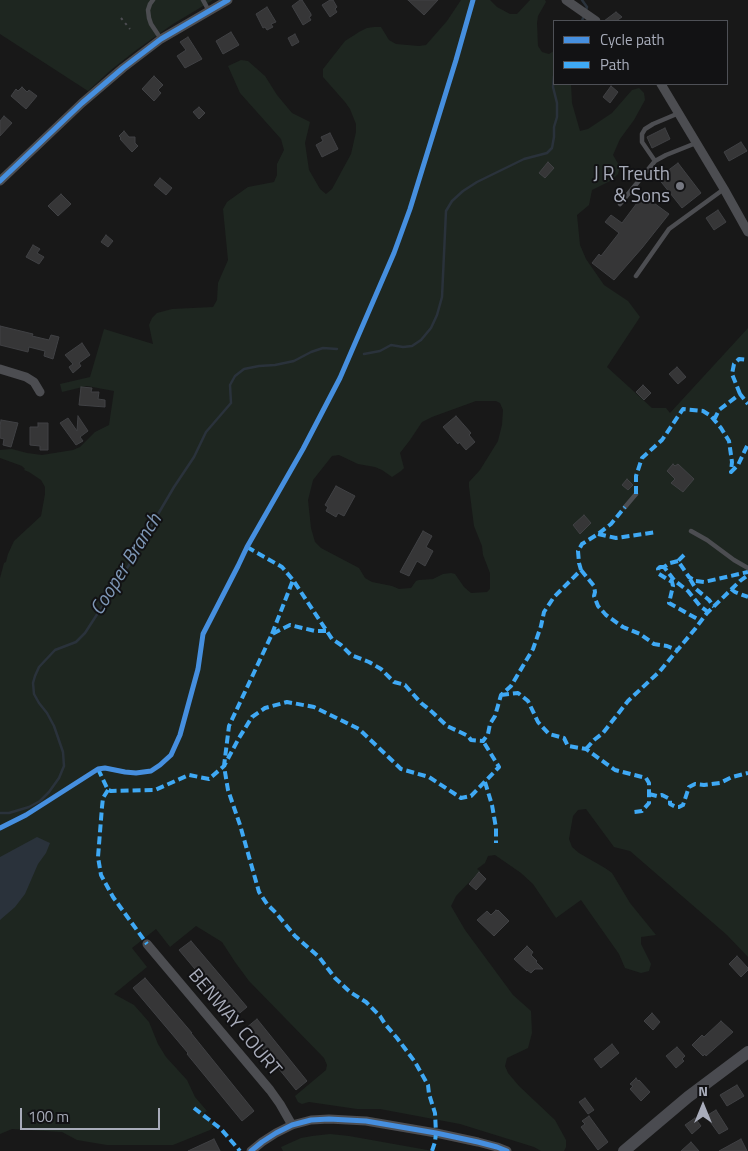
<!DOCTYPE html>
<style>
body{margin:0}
#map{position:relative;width:748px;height:1151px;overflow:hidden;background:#181818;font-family:"Titillium Web",sans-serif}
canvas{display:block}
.legend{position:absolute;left:553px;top:20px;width:175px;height:65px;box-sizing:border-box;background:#121214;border:1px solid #4e5056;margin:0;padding:6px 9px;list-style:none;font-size:15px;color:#a8acba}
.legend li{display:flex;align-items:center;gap:10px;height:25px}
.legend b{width:25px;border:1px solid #4e5056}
.north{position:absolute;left:678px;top:1081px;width:50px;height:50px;-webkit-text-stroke:4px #121214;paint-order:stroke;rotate:0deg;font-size:14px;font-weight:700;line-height:20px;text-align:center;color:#a8acba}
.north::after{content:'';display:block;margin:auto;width:18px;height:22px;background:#a8acba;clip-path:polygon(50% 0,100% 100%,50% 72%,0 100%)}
.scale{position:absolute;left:20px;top:1108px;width:140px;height:22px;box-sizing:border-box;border:2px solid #a8acba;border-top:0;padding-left:6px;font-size:15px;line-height:18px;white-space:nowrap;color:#a8acba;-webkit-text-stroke:4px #121214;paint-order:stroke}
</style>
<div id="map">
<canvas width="748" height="1151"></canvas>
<ul class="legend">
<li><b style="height:6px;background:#468fdf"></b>Cycle path</li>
<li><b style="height:6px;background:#3fa9f5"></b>Path</li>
</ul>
<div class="north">N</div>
<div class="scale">100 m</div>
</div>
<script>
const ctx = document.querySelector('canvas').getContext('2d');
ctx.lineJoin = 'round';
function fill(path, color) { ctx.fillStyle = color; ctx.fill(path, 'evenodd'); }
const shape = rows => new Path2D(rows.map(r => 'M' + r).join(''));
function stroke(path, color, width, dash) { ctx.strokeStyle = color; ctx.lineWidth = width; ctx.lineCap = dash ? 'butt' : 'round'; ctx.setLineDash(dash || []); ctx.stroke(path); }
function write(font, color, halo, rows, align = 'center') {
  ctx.font = font + ' "Titillium Web",sans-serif'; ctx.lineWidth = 4; ctx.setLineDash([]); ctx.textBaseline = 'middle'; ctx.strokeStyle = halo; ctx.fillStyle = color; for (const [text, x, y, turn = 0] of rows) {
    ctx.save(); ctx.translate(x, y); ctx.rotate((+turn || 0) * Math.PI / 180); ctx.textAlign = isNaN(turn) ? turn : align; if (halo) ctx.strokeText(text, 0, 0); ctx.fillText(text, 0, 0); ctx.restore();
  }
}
const green = shape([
 [0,0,213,0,173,24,135,51,111,70,88,91,0,34],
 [461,0,490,0,497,7,510,14,517,14,530,0,545,0,546,2,538,16,537,23,538,46,542,52,549,54,554,51,554,84,571,84,572,103,580,131,588,129,612,113,632,90,639,88,644,93,645,100,634,120,620,139,613,155,620,167,618,174,612,180,592,190,589,205,577,215,580,245,586,259,604,285,628,301,640,317,607,367,652,408,666,408,670,413,748,328,748,957,727,935,630,851,614,847,586,809,578,810,573,816,569,839,572,847,579,853,605,868,612,873,630,903,656,935,641,937,641,944,651,964,649,971,641,973,625,968,619,954,581,900,556,918,533,884,521,873,495,855,488,856,485,863,477,869,480,871,456,896,451,906,465,930,513,995,531,1011,532,1033,528,1048,507,1058,505,1066,508,1073,519,1086,555,1120,566,1140,566,1147,564,1151,541,1151,534,1147,460,1124,380,1109,357,1109,309,1102,302,1104,298,1102,295,1096,326,1070,327,1065,324,1058,249,981,235,962,222,942,196,926,170,947,156,929,132,948,147,967,114,994,134,1005,149,1022,158,1044,166,1057,187,1080,195,1097,207,1111,203,1113,205,1116,216,1125,210,1130,173,1145,107,1145,77,1140,62,1132,12,1129,0,1134,0,578,4,563,6,562,8,554,14,541,41,516,45,494,45,487,41,480,29,472,24,470,25,469,22,466,0,458,0,450,12,449,27,453,42,455,73,450,80,447,95,432,109,425,114,391,87,386,62,392,60,384,90,377,104,329,153,344,149,325,152,318,157,313,172,309,213,307,217,300,218,283,228,260,223,209,227,202,248,187,274,182,277,175,277,164,284,150,281,139,240,93,228,66,241,60,248,61,265,76,277,95,292,113,310,122,305,143,309,170,320,189,326,194,332,189,351,154,356,132,356,124,350,109,345,102,323,77,323,69,345,41,359,32,367,28,374,27,381,27,389,40,396,44,419,46,426,45,447,21],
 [476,401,496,401,500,403,503,410,502,425,498,441,480,470,469,482,469,487,474,526,482,546,483,555,490,573,490,589,487,592,471,593,464,587,455,574,451,573,443,574,433,579,419,580,416,581,411,588,399,589,392,586,372,582,365,578,359,568,321,548,315,542,311,528,308,500,313,480,332,456,339,455,358,464,375,467,382,470,392,477,401,471,404,468,400,453,410,440,422,422,432,417],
 [330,1134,349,1136,433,1151,283,1151,281,1147,301,1138,312,1136]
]);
const water = shape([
 [37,837,50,843,46,853,38,864,25,894,15,907,0,920,0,857]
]);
const stream = shape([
 [582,0,587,7,582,21],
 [364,354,380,351,391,345,403,347,412,346,421,340,431,328,437,315,442,297,446,211,452,201,463,191,477,182,524,159,547,153,552,148,554,137,554,127,557,117,557,103,553,87,554,76],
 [0,813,9,813,29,807,40,801,49,792,59,778,64,766,63,752,54,726,47,713,39,703,34,694,33,683,35,676,39,667,55,650,76,642,85,633,140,548,154,521,174,487,194,457,206,432,231,403,230,385,235,376,244,369,259,366,275,365,294,361,311,352,323,348,337,349]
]);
const building = shape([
 [300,0,302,0,311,14,311,16,309,17,311,20,303,25,292,6,300,0],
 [330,0,333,0,337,7,335,9,337,12,330,17,322,5,330,0],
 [408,0,438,0,424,15,408,0],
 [267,7,276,22,271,24,273,27,267,30,265,27,263,28,256,14,267,7],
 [616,12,622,17,616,21,604,21,616,12],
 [231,32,239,45,223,54,216,41,231,32],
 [295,34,299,42,292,46,288,38,295,34],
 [188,37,202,59,185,68,177,56,186,50,180,42,188,37],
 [154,76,163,85,158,90,161,93,154,101,142,89,154,76],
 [611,86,618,92,610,103,603,97,611,86],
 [22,87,27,92,29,90,37,96,26,109,11,96,16,89,18,91,22,87],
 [199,107,205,113,199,119,193,112,199,107],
 [4,116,12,123,0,136,0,121,4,116],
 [665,128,670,139,652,148,647,137,665,128],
 [124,131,129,137,135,137,135,143,138,146,132,152,120,139,121,138,119,136,124,131],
 [330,133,338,149,322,157,316,145,323,141,321,137,330,133],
 [741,142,747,151,729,161,724,152,741,142],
 [548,162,554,168,545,178,539,173,548,162],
 [678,163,701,193,682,208,658,178,678,163],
 [160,178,172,188,166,195,154,185,160,178],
 [61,194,71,204,58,216,48,206,61,194],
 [643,195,669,214,642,248,614,280,592,263,599,254,601,256,619,233,605,222,611,215,622,223,643,195],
 [718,210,726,222,714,230,706,218,718,210],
 [106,235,113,241,108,247,101,242,106,235],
 [33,245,40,249,37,253,44,257,39,264,26,257,33,245],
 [0,326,33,334,32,336,49,340,51,335,59,337,53,359,44,356,45,351,29,347,28,352,0,345,0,326],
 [82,343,90,355,79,363,81,366,73,373,69,367,73,364,65,355,82,343],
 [677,367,686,377,678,384,669,374,677,367],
 [643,385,651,393,644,400,636,392,643,385],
 [81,387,92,388,91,392,99,392,98,399,105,400,105,407,79,405,81,387],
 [78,416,88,431,80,437,83,441,76,445,60,423,68,418,77,431,78,416],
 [456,416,471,433,469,435,475,442,466,450,459,442,458,444,443,427,456,416],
 [1,420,18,423,11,447,3,445,4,439,0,438,0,426,1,420],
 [38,423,48,423,48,450,40,450,40,446,30,445,30,427,38,427,38,423],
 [673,464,675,466,678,464,694,479,683,492,671,483,675,479,667,471,673,464],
 [627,479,633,485,628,490,622,485,627,479],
 [336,486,355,496,344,516,338,513,336,517,326,511,328,507,325,505,336,486],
 [584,515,591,523,580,534,573,525,584,515],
 [423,531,432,536,426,547,433,551,425,566,417,561,409,576,400,572,423,531],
 [479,872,486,879,476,890,469,884,479,872],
 [496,910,497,911,498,910,509,921,494,936,477,920,487,911,491,915,496,910],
 [191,941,247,1007,235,1017,179,950,191,941],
 [527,946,533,952,531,955,537,961,536,962,543,969,535,969,531,973,527,970,527,971,514,959,527,946],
 [737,956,748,968,748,970,741,977,729,964,737,956],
 [145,978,192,1033,191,1033,254,1111,242,1121,187,1054,188,1053,133,988,145,978],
 [652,1013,660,1022,653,1030,644,1021,652,1013],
 [257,1019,307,1081,296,1090,246,1028,257,1019],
 [721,1021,733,1032,706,1056,705,1054,703,1056,692,1045,702,1035,704,1037,721,1021],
 [612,1044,619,1053,601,1068,594,1059,612,1044],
 [677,1047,685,1056,682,1059,684,1061,676,1068,666,1056,677,1047],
 [636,1078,638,1081,639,1080,650,1092,641,1101,630,1089,633,1086,630,1084,636,1078],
 [737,1085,744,1096,727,1106,720,1095,737,1085],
 [585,1098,594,1110,588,1114,579,1102,585,1098],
 [716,1110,728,1129,719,1134,706,1116,716,1110],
 [589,1116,608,1142,598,1150,581,1127,585,1124,582,1121,589,1116],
 [695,1118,701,1126,692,1134,685,1125,695,1118],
 [214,1139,220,1151,188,1151,214,1139],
 [741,1139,747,1151,719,1151,741,1139],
 [691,1142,699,1151,681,1151,691,1142]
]);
const path = shape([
 [121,18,130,29]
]);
const lane = shape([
 [153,0,150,4,148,10,149,18,151,24,161,39],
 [203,0,209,11],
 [655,161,642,142,642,134,645,129,653,124,679,113],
 [620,204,655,161,666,155,696,143],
 [636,276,669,229,724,189],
 [625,507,636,494],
 [691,531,707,540,734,560,748,568]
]);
const street = shape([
 [566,0,596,21],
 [661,84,724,189,748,232],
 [0,181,82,103,123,68,161,39,228,0],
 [0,369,26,377,34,382,40,392],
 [147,944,270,1090,280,1104,292,1125],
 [251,1151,262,1142,276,1133,292,1125,311,1120,329,1119,366,1121,436,1133,478,1142,497,1147,507,1151]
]);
const secondary = shape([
 [624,1151,688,1097,748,1052]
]);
const quiet = shape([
 [740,394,732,374,734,364,739,359,748,360],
 [714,420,719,410,740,394,748,404],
 [636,494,636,476,642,458,662,440,683,409,703,411,711,416,721,428,729,441,732,462,731,472,738,465,748,444],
 [598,534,616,538,657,532],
 [247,547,282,567,293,580,332,639,341,645,351,655,369,662,381,669,394,682,405,685,421,703,430,710,447,726,462,733,468,736,471,740,483,741,488,734,490,724,495,716,501,695,511,686,533,649,541,626,544,612,554,597,581,570,579,563,578,551,582,544,598,534,611,524,625,507],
 [684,555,678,561,689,577,695,581,704,582,748,572],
 [678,561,670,563,664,567,674,580,688,591,700,606,708,612],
 [664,567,660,567,658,569,659,574,672,582,673,586,669,603,701,621],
 [581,570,594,586,595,592,594,596,598,606,606,615,623,627,640,634,654,644,667,646,677,650],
 [690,579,696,589,709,600,714,607],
 [731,589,735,592,748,597],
 [326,631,315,631,290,625,272,634,229,726,224,766,228,790,240,825,259,892,267,904,276,913,295,936,319,957,335,978,350,992,366,1002,380,1016,385,1024,397,1038,415,1062,428,1085,429,1094,435,1113,436,1133,435,1142,432,1151],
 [272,634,293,580],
 [501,695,518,693,528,701,538,722,549,734,564,738,568,746,586,749,615,770,646,778,649,783,649,803,642,811,634,812],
 [586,749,594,740,603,733,628,701,660,671,695,629,707,613,740,581,748,575],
 [98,769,108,790,111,791,155,790,189,775,209,779,224,766,239,738,252,717,265,708,287,702,314,707,359,729,401,769,429,777,461,798,471,796,499,767,483,741],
 [485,782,492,805,496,828,496,843],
 [108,790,103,798,102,807,98,857,101,875,113,897,147,944],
 [649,794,657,796,662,795,670,799,670,804,676,807,679,807,683,805,689,787,695,784,704,785,720,783,732,777,748,773],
 [194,1108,221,1129,240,1151]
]);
const cycleway = shape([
 [0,181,82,103,123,68,161,39,228,0],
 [0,828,26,815,98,769,105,768,125,772,136,773,151,771,160,765,171,755,180,735,198,669,203,634,238,566,247,547,303,449,340,378,394,253,410,209,456,60,473,0],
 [251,1151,262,1142,276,1133,292,1125,311,1120,329,1119,366,1121,436,1133,478,1142,497,1147,507,1151]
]);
const markers = [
 [680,186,5,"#767881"]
];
const poiNames = [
 ["J R Treuth",670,175],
 ["& Sons",670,197]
];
const streetNames = [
 ["BENWAY COURT",234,1023,50]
];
const waterNames = [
 ["Cooper Branch",127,565,-58]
];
fill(green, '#1e2620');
fill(water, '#2a323b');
stroke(stream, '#2a323b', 2.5);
fill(building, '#363637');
stroke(building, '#404144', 1);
stroke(path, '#4e4e53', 2, [2.5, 4]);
stroke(lane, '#4c4d51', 4.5);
stroke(street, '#4c4d51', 9);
stroke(secondary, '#4a4b50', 12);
stroke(quiet, '#3fa9f5', 4, [8, 4]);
stroke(cycleway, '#468fdf', 5);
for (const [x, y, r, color] of markers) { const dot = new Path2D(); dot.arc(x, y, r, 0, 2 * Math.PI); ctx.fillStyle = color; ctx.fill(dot); stroke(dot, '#121214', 2); }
write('19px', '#a8acba', '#121214', poiNames, 'right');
write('19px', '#a8acba', '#121214', streetNames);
write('italic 20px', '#7e97b6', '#121214', waterNames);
</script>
